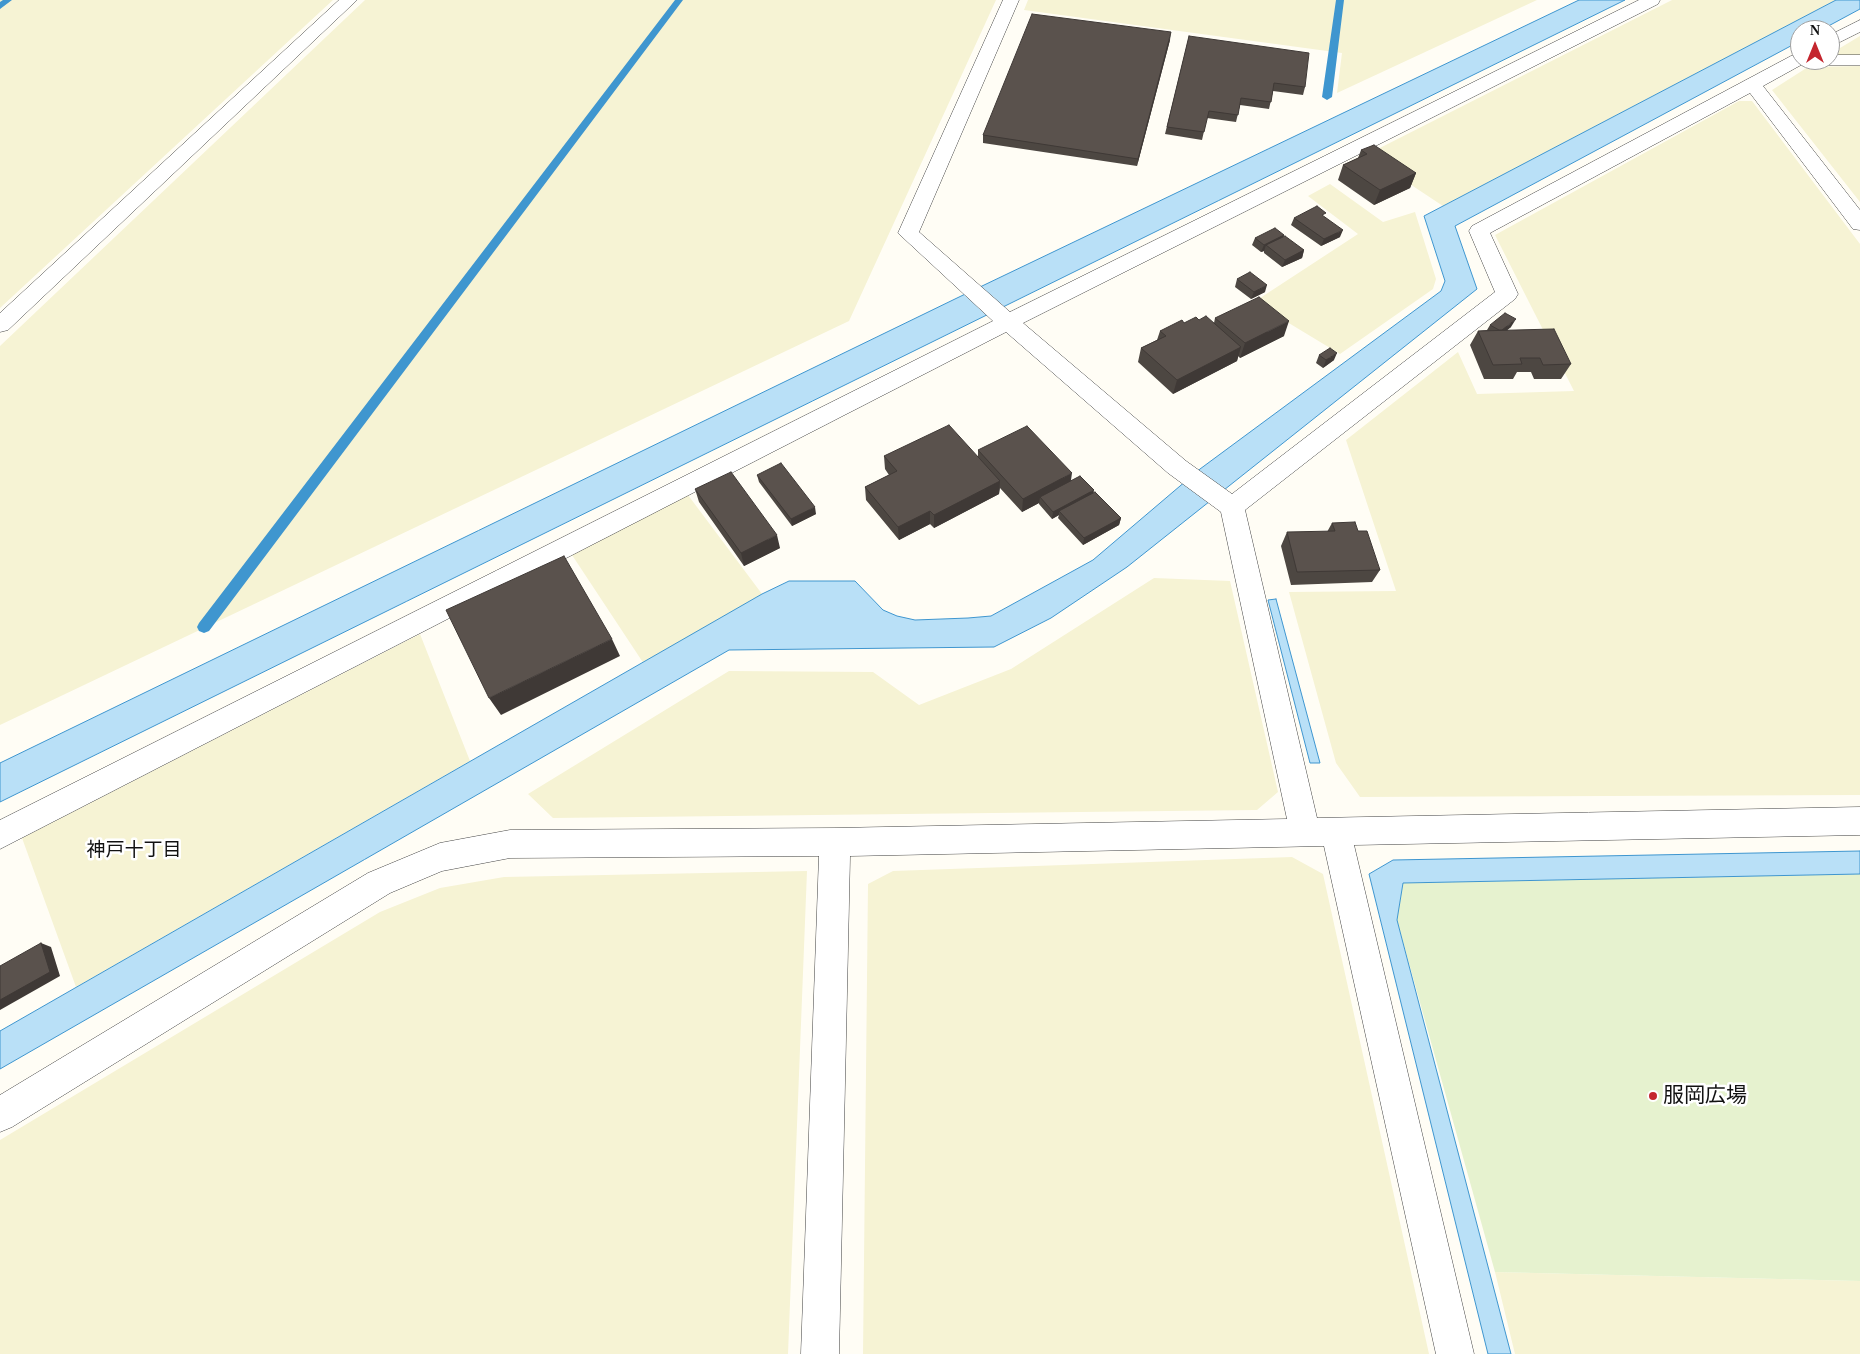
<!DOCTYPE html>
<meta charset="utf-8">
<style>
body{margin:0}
#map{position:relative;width:1860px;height:1354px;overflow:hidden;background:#fffdf5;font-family:"Times New Roman",serif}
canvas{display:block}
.north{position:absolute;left:1790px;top:20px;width:50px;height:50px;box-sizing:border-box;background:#fff;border:1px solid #a0a0a0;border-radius:50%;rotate:0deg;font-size:14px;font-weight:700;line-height:20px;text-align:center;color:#111}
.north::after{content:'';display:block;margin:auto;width:18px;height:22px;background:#c4262e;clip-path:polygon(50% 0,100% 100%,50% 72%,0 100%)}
</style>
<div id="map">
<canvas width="1860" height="1354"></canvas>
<div class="north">N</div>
</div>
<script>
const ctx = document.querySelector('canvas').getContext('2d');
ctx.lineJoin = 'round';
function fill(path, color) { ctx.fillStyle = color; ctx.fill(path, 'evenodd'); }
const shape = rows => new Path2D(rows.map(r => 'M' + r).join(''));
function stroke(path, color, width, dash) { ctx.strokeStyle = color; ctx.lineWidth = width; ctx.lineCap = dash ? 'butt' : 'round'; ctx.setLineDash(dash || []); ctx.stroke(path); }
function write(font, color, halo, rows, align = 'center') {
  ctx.font = font + ' "Times New Roman","Noto Sans JP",serif'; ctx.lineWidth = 5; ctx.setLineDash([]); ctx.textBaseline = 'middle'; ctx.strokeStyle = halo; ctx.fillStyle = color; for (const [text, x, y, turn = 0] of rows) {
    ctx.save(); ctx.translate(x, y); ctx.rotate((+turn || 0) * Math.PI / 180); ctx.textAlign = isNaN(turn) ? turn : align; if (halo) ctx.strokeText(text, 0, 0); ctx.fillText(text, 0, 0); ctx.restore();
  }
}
const farmland = shape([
 [0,0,333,0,0,308],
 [365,0,996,0,849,321,0,725,0,346],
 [1028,0,1537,0,1337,93,1342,53,1024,10],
 [1672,0,1836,0,1443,206,1366,155],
 [1860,36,1860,56,1830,57,1830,54],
 [1860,66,1860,202,1772,90,1808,67],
 [1739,101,1752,101,1860,244,1860,795,1360,797,1336,763,1289,592,1396,591,1346,440,1458,352,1477,394,1574,391,1495,235],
 [1330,184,1383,222,1415,212,1436,279,1433,289,1340,354,1254,302,1358,234,1308,196],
 [688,495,762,594,644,664,572,555],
 [1154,578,1230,581,1278,792,1257,810,553,818,528,794,729,671,873,672,919,705,1011,669],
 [420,634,470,761,76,987,22,838],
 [1292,857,1323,874,1429,1354,863,1354,868,884,893,871],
 [807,871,788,1354,0,1354,0,1140,380,912,440,888,504,877],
 [1495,1272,1860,1281,1860,1354,1515,1354]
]);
const pitch = shape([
 [1860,874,1860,1281,1495,1272,1397,920,1403,883]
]);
const water = shape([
 [1579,0,1625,0,0,802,0,763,957,298,1579,0],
 [1836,0,1860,0,1860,9,1821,30,1800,30,1800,41,1455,226,1477,289,1127,567,1051,618,994,647,729,650,0,1069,0,1031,762,594,789,581,855,581,883,610,897,616,915,620,968,618,991,616,1093,560,1200,469,1441,291,1445,281,1424,216,1836,0],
 [1276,599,1320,763,1310,763,1268,600,1276,599],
 [1860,851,1860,874,1403,883,1397,920,1511,1354,1488,1354,1369,874,1393,860,1860,851]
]);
const stream = shape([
 [3,0,12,0,0,9,0,2,3,0],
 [675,0,683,0,209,631,204,633,199,631,197,627,199,623,675,0],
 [1336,0,1344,0,1332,97,1327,100,1322,97,1336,0]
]);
const street = shape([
 [339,0,357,0,8,330,0,332,0,313,339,0],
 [1003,0,1019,0,919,232,1010,312,1639,0,1660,0,1658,4,1023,323,1186,461,1232,494,1495,292,1469,231,1472,226,1791,56,1800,54,1800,60,1830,60,1830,55,1860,55,1860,65,1801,65,1763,86,1860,210,1860,230,1853,229,1750,93,1490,233,1518,294,1515,299,1245,510,1317,818,1860,807,1860,835,1354,845,1474,1354,1436,1354,1324,846,850,856,839,1354,801,1354,819,856,510,858,442,871,390,893,12,1127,0,1132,0,1095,368,873,440,843,510,830,835,828,1287,819,1221,512,1168,473,1006,332,0,849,0,820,993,321,898,233,1003,0],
 [1860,20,1860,32,1830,47,1830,35,1860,20]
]);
const wall = shape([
 [1189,36,1305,87,1303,95,1273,91,1269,109,1240,105,1236,122,1207,118,1202,140,1165,134],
 [1170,40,1137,166,983,143,983,135],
 [1361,150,1416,173,1410,188,1374,205,1338,180,1343,165,1358,158],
 [1325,217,1340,237,1321,246,1291,225,1294,218],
 [1284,235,1283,237,1304,250,1302,258,1282,267,1264,253,1264,251,1261,252,1252,245,1255,238],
 [1237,279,1265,292,1251,299,1235,287],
 [1215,318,1284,336,1240,358,1238,356,1237,361,1173,394,1138,362,1141,348,1157,340,1160,331,1184,323,1199,320,1214,323],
 [1490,325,1511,327,1507,330,1571,364,1561,379,1534,379,1531,372,1517,372,1513,379,1484,379,1470,345,1478,331,1487,330],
 [1319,355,1334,360,1323,368,1316,363],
 [978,450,1071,481,1093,493,1121,518,1119,525,1083,545,1058,518,1059,515,1052,519,1039,504,1039,503,1022,512,1000,488,999,494,934,528,930,524,899,540,866,500,865,487,889,475,885,469,884,456,978,456],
 [757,475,816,514,792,526,759,482],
 [695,489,780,548,744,566,699,502],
 [1332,523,1358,531,1380,570,1372,582,1291,585,1281,546,1287,532,1327,532]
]);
const shadedWall = shape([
 [1171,32,1170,40,1137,166,1138,159],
 [1416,173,1410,188,1374,205,1380,190],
 [1343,230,1340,237,1321,246,1324,239],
 [1284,235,1282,243,1266,245,1264,251,1261,252,1264,245],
 [1304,250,1302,258,1282,267,1285,260],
 [1267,285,1265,292,1251,299,1254,292],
 [1516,319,1511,327,1496,339,1501,331],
 [1289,321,1284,336,1240,358,1245,343],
 [1241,347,1237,361,1173,394,1177,380],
 [1337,353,1334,360,1323,368,1326,360],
 [1072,473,1070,487,1040,497,1039,503,1022,512,1023,499],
 [1000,481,999,494,934,528,934,515],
 [1094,490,1093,497,1059,511,1059,515,1052,519,1053,512],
 [815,507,816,514,792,526,791,519],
 [930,511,930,524,899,540,898,527],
 [1121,518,1119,525,1083,545,1084,538],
 [777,535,780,548,744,566,741,553],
 [612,639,620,656,501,715,489,698],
 [41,943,51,947,60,976,0,1010,0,1000]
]);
const building = shape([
 [1032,14,1171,32,1138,159,983,135,1032,14],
 [1189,36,1309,53,1305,87,1274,83,1271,102,1241,98,1238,115,1209,111,1204,132,1167,127,1189,36],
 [1374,145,1416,173,1380,190,1343,165,1367,154,1361,150,1374,145],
 [1317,206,1326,213,1322,215,1343,230,1324,239,1294,218,1317,206],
 [1275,228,1284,235,1264,245,1255,238,1275,228],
 [1285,236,1304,250,1285,260,1266,245,1285,236],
 [1250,272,1267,285,1254,292,1237,279,1250,272],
 [1259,297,1289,321,1245,343,1215,318,1259,297],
 [1505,313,1516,319,1502,330,1499,330,1490,325,1505,313],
 [1206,316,1241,347,1177,380,1141,348,1166,336,1160,331,1182,320,1184,323,1196,317,1199,320,1206,316],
 [1554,329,1571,364,1543,365,1540,358,1520,358,1522,364,1493,365,1478,331,1554,329],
 [1330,348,1337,353,1326,360,1319,355,1330,348],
 [949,425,1000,481,934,515,930,511,898,527,865,487,897,471,884,456,949,425],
 [1027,426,1072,473,1023,499,978,450,1027,426],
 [781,463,815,507,791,519,757,475,781,463],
 [731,472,777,535,741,553,695,489,731,472],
 [1080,476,1094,490,1053,512,1040,497,1080,476],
 [1095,492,1121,518,1084,538,1059,511,1095,492],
 [1355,522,1358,531,1367,531,1380,570,1297,572,1287,532,1335,531,1332,523,1355,522],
 [564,556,612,639,489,698,446,610,564,556],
 [41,943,50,972,0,1000,0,966,41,943]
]);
const markers = [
 [1653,1096,5,"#c4262e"]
];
const neighbourhoodNames = [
 ["神戸十丁目",134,851]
];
const nearPoinames = [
 ["服岡広場",1663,1096]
];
fill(farmland, '#f6f3d4');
fill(pitch, '#e6f2cf');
fill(water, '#b9e0f7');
stroke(water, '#3f96cf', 1);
fill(stream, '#3f96cf');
stroke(street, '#444', 1);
fill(street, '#fff');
fill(wall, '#4d4742');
fill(shadedWall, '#3f3936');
fill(building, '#5a524d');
stroke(building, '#3f3936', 1);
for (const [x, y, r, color] of markers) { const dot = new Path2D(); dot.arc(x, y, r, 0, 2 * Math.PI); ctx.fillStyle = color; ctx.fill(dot); stroke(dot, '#fff', 2); }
write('19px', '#111', '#fff', neighbourhoodNames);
write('21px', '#111', '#fff', nearPoinames, 'left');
</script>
